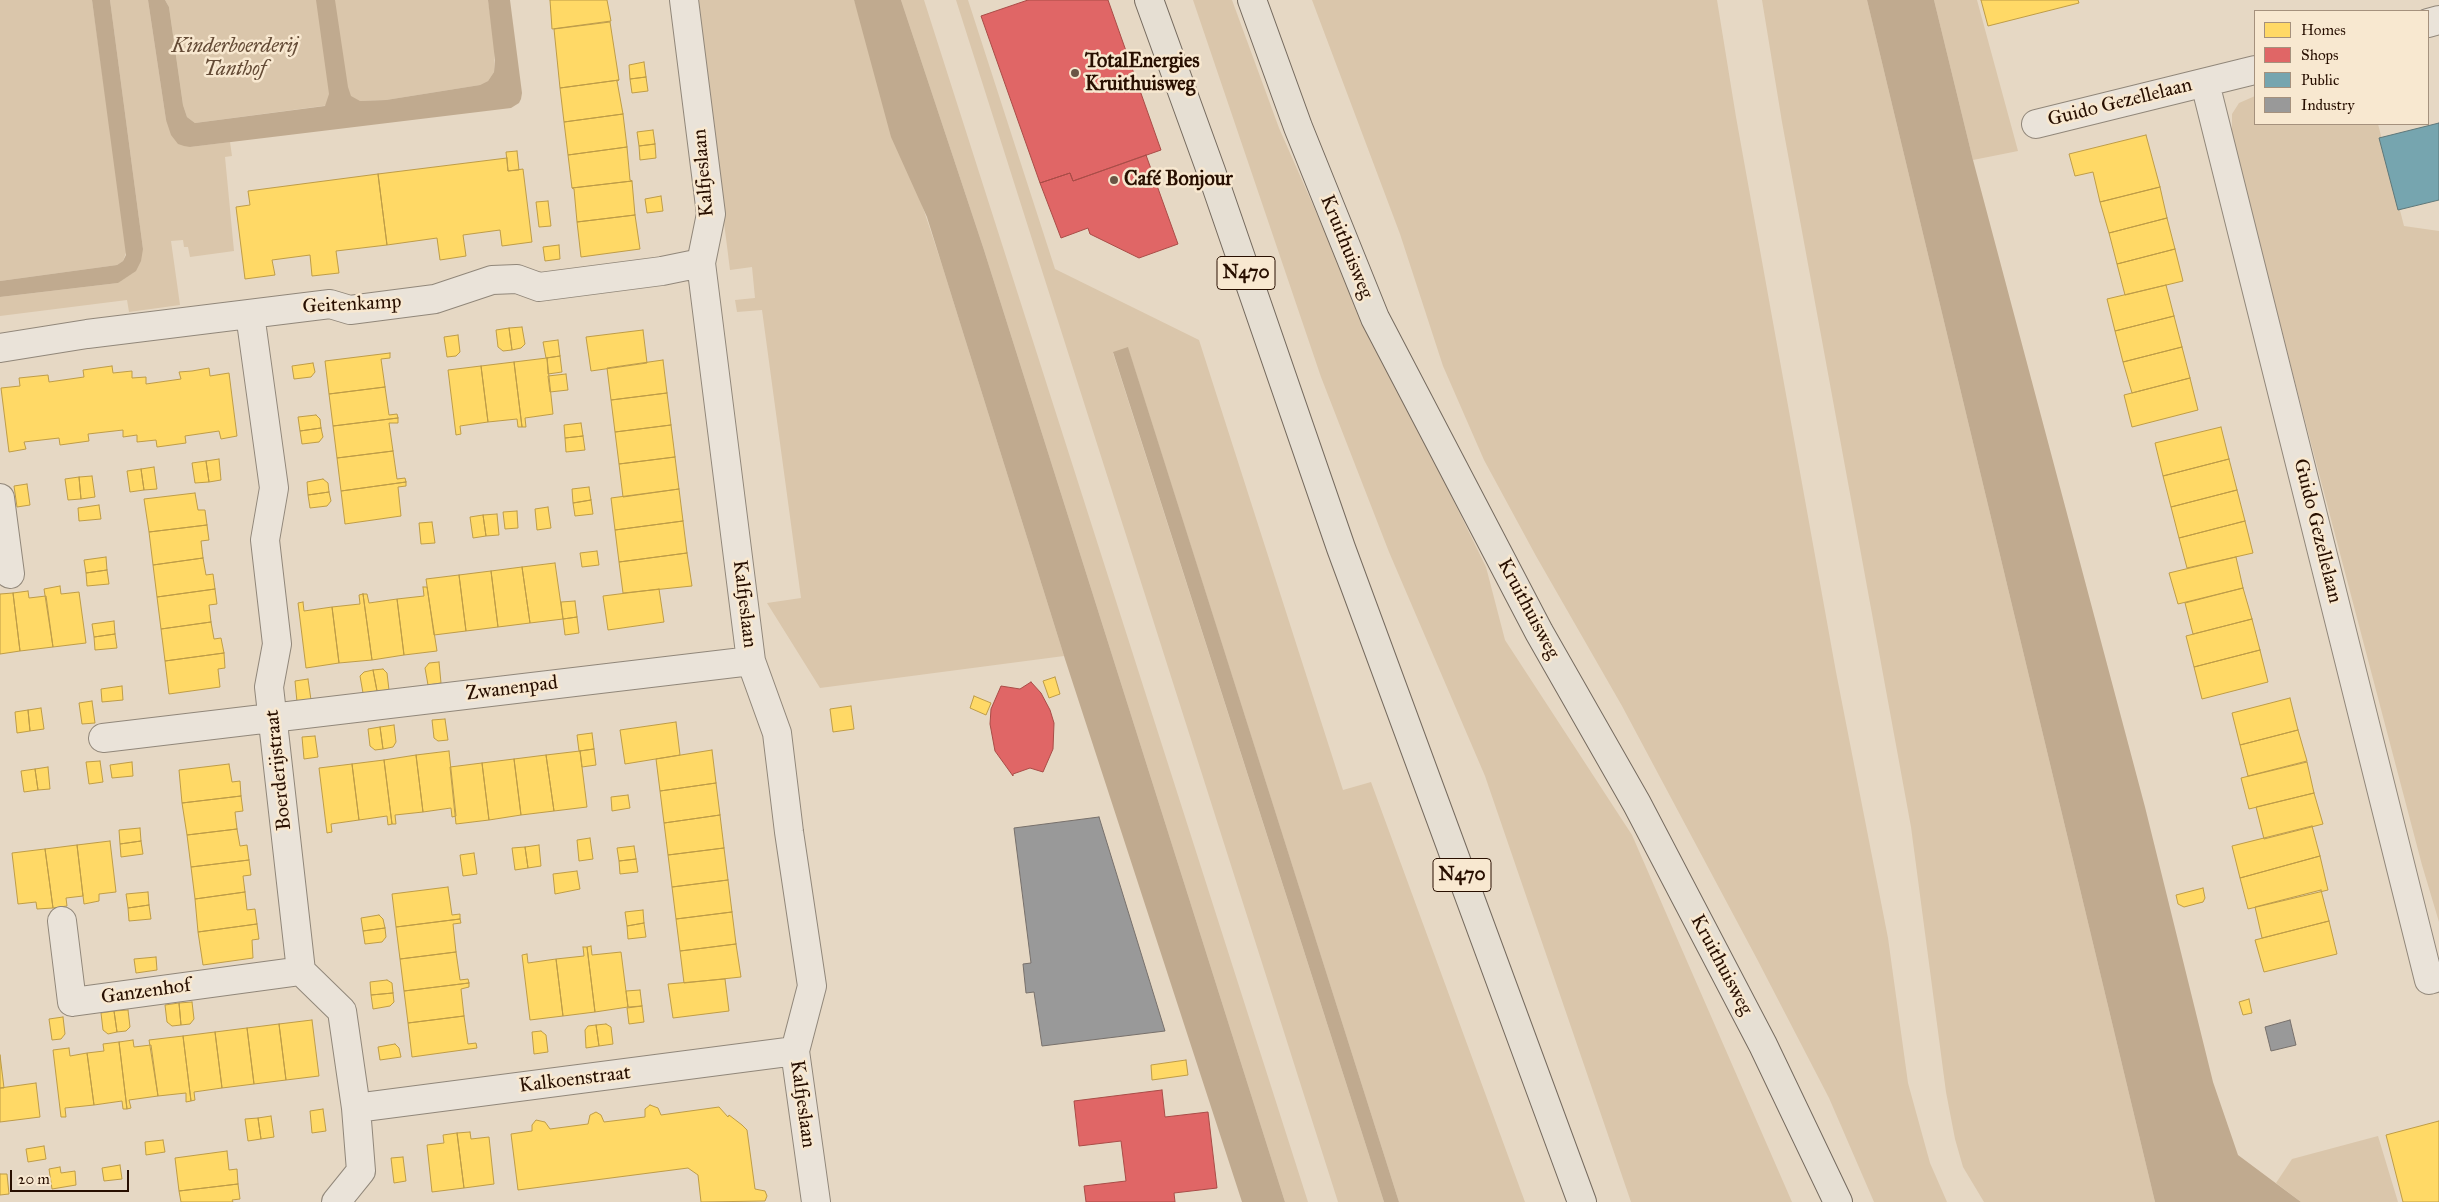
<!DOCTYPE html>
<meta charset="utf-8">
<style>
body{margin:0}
#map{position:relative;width:2439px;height:1202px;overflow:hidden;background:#e6d8c4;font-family:"IM FELL Great Primer",serif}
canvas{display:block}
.legend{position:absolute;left:2254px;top:10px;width:175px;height:115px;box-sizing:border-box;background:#f8e8d0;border:1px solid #a5917d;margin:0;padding:6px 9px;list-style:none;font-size:15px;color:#280f00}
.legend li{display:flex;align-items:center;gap:10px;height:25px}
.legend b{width:25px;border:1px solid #a5917d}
.scale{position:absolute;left:10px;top:1170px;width:119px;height:22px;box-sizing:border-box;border:2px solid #280f00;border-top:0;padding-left:6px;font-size:15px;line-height:18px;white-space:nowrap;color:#280f00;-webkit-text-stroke:4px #f8e8d0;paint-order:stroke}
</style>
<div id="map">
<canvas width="2439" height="1202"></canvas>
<ul class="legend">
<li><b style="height:14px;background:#ffd966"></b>Homes</li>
<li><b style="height:14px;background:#e06666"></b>Shops</li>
<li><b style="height:14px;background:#76a5af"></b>Public</li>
<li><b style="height:14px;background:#999"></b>Industry</li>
</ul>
<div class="scale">20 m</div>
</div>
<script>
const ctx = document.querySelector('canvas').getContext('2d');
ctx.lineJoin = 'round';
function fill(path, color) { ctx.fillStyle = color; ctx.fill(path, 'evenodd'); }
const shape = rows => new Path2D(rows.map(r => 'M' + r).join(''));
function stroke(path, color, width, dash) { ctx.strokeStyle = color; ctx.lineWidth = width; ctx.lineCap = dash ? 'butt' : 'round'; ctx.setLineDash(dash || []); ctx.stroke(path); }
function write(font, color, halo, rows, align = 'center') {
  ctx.font = font + ' "IM FELL Great Primer",serif'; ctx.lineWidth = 5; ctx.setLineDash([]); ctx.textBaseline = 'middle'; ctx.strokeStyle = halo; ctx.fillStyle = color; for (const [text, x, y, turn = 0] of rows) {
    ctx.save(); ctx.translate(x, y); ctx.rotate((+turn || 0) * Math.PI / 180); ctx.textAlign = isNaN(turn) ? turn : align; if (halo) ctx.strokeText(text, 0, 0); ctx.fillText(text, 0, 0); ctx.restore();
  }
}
const green = shape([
 [0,0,92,0,127,250,123,261,117,265,0,281],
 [110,0,148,0,166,120,190,147,230,142,232,156,225,157,234,251,190,257,188,247,184,247,183,240,171,241,180,305,129,312,127,300,0,316,0,297,118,283,143,249],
 [165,0,488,0,495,46,494,72,488,81,480,85,386,100,360,101,195,123,187,117,183,105,169,7],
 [696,0,854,0,942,265,1064,656,820,688,767,603,801,598,762,310,737,312,735,300,755,298,752,267,730,270],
 [901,0,924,0,1308,1202,1285,1202,984,250],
 [956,0,968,0,1055,269,1199,340,1343,790,1371,782,1525,1202,1399,1202,1128,348,1113,353,1384,1202,1338,1202],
 [1193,0,1232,0,1279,128,1350,289,1486,567,1505,640,1632,835,1792,1202,1631,1202,1485,776,1389,552,1321,377],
 [1312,0,1717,0,1736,117,1836,672,1888,938,1908,1083,1930,1163,1947,1202,1874,1202,1829,1098,1757,959,1622,706,1536,556,1484,460,1443,366,1400,234],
 [1762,0,1867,0,2155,1202,1984,1202,1963,1167,1955,1139,1946,1092,1911,827,1782,122],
 [1934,0,1977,0,2018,151,1973,160],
 [2255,96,2255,124,2378,124,2404,226,2439,231,2439,922,2422,865,2232,143,2232,114,2239,103],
 [2378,1136,2398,1202,2301,1202,2276,1183,2292,1159]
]);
const water = shape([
 [92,0,110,0,143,249,141,261,136,271,118,283,0,297,0,281,117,265,123,261,126,255],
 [148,0,165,0,169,7,183,105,187,117,195,123,325,106,329,94,316,0,335,0,348,87,351,96,360,101,386,100,480,85,488,81,494,72,495,60,488,0,510,0,522,93,521,99,519,103,511,108,190,147,184,146,178,144,171,135,166,120],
 [854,0,901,0,984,250,1285,1202,1242,1202,1064,656,927,217,891,137],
 [1867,0,1934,0,1973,160,2145,807,2213,1082,2238,1155,2301,1202,2155,1202],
 [1128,347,1399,1202,1384,1202,1113,352]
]);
const homes = shape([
 [550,0,607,0,611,21,552,29,550,0],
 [1981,0,2078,0,2079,3,1988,26,1981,0],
 [610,22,619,80,560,88,554,29,610,22],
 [644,62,646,77,630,79,629,65,644,62],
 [646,77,648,91,632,93,630,79,646,77],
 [617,81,623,114,564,122,560,88,619,80,617,81],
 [623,114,627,147,568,155,564,122,623,114],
 [653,130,655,144,639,146,637,132,653,130],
 [2146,135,2160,187,2100,202,2093,172,2075,176,2069,154,2146,135],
 [655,144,656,158,640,160,639,146,655,144],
 [627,147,630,180,632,181,572,188,568,155,627,147],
 [517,151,519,170,508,171,506,152,517,151],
 [507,158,508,171,523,169,532,242,502,246,500,230,463,235,466,256,440,260,437,238,387,245,378,174,507,158],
 [378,174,387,245,336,251,339,273,312,276,310,255,272,260,275,275,245,279,236,207,250,205,248,191,378,174],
 [632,181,635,215,577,222,574,189,572,188,632,181],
 [2160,187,2167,218,2109,233,2100,202,2160,187],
 [661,196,663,211,647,213,645,199,661,196],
 [548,201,551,226,539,227,536,202,548,201],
 [635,215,640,249,581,257,577,222,635,215],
 [2167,218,2175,249,2117,264,2109,233,2167,218],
 [559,245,560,259,545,261,543,247,559,245],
 [2175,249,2183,281,2125,295,2117,264,2175,249],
 [2166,285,2174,316,2115,331,2107,299,2166,285],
 [2174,316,2182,347,2123,362,2115,331,2174,316],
 [522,327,525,344,521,348,512,350,509,328,522,327],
 [509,328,512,350,503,351,498,347,496,330,509,328],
 [643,330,647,363,591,371,586,337,643,330],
 [458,335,460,352,456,356,447,357,444,337,458,335],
 [558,340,560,356,546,358,543,342,558,340],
 [2182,347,2190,378,2132,393,2123,362,2182,347],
 [390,353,390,358,381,359,385,387,329,394,325,361,390,353],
 [560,356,562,372,548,374,547,358,560,356],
 [547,358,553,414,525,418,526,427,522,427,514,362,547,358],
 [663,360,667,393,611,400,607,368,663,360],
 [514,362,522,427,518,427,517,419,488,422,481,366,514,362],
 [313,363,315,372,311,377,294,379,292,366,313,363],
 [112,366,113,373,132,371,132,378,146,377,146,384,181,379,179,372,192,371,209,368,210,376,229,373,237,436,221,439,219,431,185,436,186,443,157,447,156,440,137,442,137,435,123,437,123,430,88,434,89,441,60,445,59,438,24,442,26,449,9,452,1,388,20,386,19,378,48,375,49,382,84,377,83,370,112,366],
 [481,366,488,422,460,426,461,434,456,435,448,370,481,366],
 [566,374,568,390,550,392,548,376,566,374],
 [2190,378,2198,410,2132,427,2124,395,2190,378],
 [385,387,389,415,397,414,398,418,333,426,329,394,385,387],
 [667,393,671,425,615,432,611,400,667,393],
 [316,415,320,419,321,428,300,431,298,417,316,415],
 [398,418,398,423,389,423,393,451,337,458,333,426,398,418],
 [581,423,583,436,565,438,564,425,581,423],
 [671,425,675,457,619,464,615,432,671,425],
 [2221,427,2229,459,2163,476,2155,443,2221,427],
 [321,428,323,437,319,442,302,444,300,431,321,428],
 [583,436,585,450,566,452,565,438,583,436],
 [393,451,397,479,405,478,406,482,341,491,337,458,393,451],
 [675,457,679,489,623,497,619,464,675,457],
 [219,459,221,480,209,482,206,461,219,459],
 [2229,459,2237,490,2171,507,2163,476,2229,459],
 [206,461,209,482,195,483,192,463,206,461],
 [154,467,157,489,144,490,141,469,154,467],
 [141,469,144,490,130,492,127,471,141,469],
 [92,476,95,497,81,499,79,477,92,476],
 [79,477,81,499,68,500,65,479,79,477],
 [323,479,328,483,329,492,308,495,307,482,323,479],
 [406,482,406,486,398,487,401,516,345,524,341,491,406,482],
 [27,484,30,505,17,507,14,486,27,484],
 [589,487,591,500,573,503,572,489,589,487],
 [679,489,683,521,615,530,611,498,679,489],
 [2237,490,2245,521,2179,538,2171,507,2237,490],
 [329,492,331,501,327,506,310,508,308,495,329,492],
 [195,493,198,510,205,510,207,525,149,532,144,499,195,493],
 [591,500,593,514,575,516,573,503,591,500],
 [99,505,101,519,79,521,78,508,99,505],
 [548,507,551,528,537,530,535,509,548,507],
 [517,511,518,528,505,529,503,512,517,511],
 [497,514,499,535,486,536,483,515,497,514],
 [483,515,486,536,473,538,470,517,483,515],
 [683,521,687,553,619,562,615,530,683,521],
 [2245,521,2253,553,2187,568,2179,538,2245,521],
 [432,522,435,543,421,544,419,523,432,522],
 [207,525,209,540,201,541,203,558,153,565,149,532,207,525],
 [597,551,599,565,582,567,580,553,597,551],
 [687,553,692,586,623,593,619,562,687,553],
 [106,557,107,570,86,573,84,560,106,557],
 [2236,557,2243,588,2178,604,2169,573,2236,557],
 [203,558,206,575,213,574,215,589,157,597,153,565,203,558],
 [555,563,563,619,530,623,522,567,555,563],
 [522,567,530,623,498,627,491,571,522,567],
 [107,570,109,584,87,586,86,573,107,570],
 [491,571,498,627,466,631,459,575,491,571],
 [459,575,466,631,434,635,426,579,459,575],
 [60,586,61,594,79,592,86,643,53,647,44,589,60,586],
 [423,587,427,587,437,651,404,655,397,599,424,596,423,587],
 [2243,588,2252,619,2193,634,2185,603,2243,588],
 [215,589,217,604,209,605,211,622,161,629,157,597,215,589],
 [659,589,664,622,608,630,603,596,659,589],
 [28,591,29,598,46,596,53,647,20,651,13,593,28,591],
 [13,593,20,651,0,654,0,594,13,593],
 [363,594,372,660,339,663,332,607,360,604,359,595,363,594],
 [363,594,367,594,369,603,397,599,404,655,372,660,363,594],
 [575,601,577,617,563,619,561,602,575,601],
 [303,602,304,611,332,607,339,663,306,668,298,603,303,602],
 [577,617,579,633,565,635,563,619,577,617],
 [2252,619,2260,650,2194,667,2186,636,2252,619],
 [114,621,115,634,94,637,92,624,114,621],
 [211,622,214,639,221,638,224,653,165,661,161,629,211,622],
 [115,634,117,648,95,650,94,637,115,634],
 [2260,650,2268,682,2202,699,2194,667,2260,650],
 [224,653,225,668,218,669,220,687,169,694,165,661,224,653],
 [439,662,441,683,428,685,425,668,429,663,439,662],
 [383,669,387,673,389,690,377,691,373,670,383,669],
 [373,670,377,691,363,693,360,676,364,672,373,670],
 [1055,677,1060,694,1049,698,1043,681,1055,677],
 [308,679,311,700,297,702,295,681,308,679],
 [122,686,123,700,102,702,101,689,122,686],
 [974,696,991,703,986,715,970,708,974,696],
 [2290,698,2298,730,2240,745,2232,713,2290,698],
 [92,701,95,723,82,724,79,703,92,701],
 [851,706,854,729,833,732,830,709,851,706],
 [41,708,44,729,30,731,28,710,41,708],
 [28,710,30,731,17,733,15,712,28,710],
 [445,719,448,740,438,741,434,738,432,720,445,719],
 [676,722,680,755,625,764,620,730,676,722],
 [394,725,396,742,393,747,383,749,380,727,394,725],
 [380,727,383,749,375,750,370,746,368,729,380,727],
 [2298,730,2307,761,2248,776,2240,745,2298,730],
 [592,733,594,749,579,751,577,735,592,733],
 [315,736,318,757,304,759,302,737,315,736],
 [594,749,596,765,582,767,580,751,594,749],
 [712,750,716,783,660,791,656,759,712,750],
 [449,751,456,816,452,817,451,808,423,812,416,755,449,751],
 [580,751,587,807,554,811,546,755,580,751],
 [416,755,423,812,395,815,396,824,392,824,384,760,416,755],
 [546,755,554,811,521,815,514,759,546,755],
 [514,759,521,815,489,820,482,763,514,759],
 [384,760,392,824,388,825,387,816,359,820,352,764,384,760],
 [100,761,103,782,89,784,86,762,100,761],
 [132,762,133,776,112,778,110,765,132,762],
 [2307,762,2314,793,2249,809,2241,778,2307,762],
 [482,763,489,820,456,824,450,767,482,763],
 [229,764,232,782,240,781,241,796,182,803,179,770,229,764],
 [352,764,359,820,331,824,332,832,327,833,319,768,352,764],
 [48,767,50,789,38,790,35,769,48,767],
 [35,769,38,790,24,792,21,771,35,769],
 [716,783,720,815,664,823,660,791,716,783],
 [2314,793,2323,824,2264,839,2256,807,2314,793],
 [628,795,630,808,612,811,611,797,628,795],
 [241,796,243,811,235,812,237,829,187,835,182,803,241,796],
 [720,815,724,848,668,855,664,823,720,815],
 [2312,826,2320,856,2240,878,2232,846,2312,826],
 [140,828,141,841,120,844,119,830,140,828],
 [237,829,240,846,247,845,249,860,191,867,187,835,237,829],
 [590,838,593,859,579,861,577,840,590,838],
 [110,841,116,892,99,894,99,901,84,904,77,845,110,841],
 [141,841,143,854,121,857,120,844,141,841],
 [77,845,83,896,66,898,67,906,53,908,45,849,77,845],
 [539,845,541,866,528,868,525,847,539,845],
 [634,846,636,859,619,861,617,848,634,846],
 [525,847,528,868,515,870,512,848,525,847],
 [724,848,728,880,672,887,668,855,724,848],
 [45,849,53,908,37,909,36,902,18,904,12,853,45,849],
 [474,853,477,874,463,876,460,855,474,853],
 [2320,856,2328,890,2248,909,2240,878,2320,856],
 [636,859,638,872,620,874,619,861,636,859],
 [249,860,251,875,243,876,245,892,195,899,191,867,249,860],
 [577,871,580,889,555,894,553,874,577,871],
 [728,880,732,912,676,919,672,887,728,880],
 [448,887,452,915,460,914,460,919,396,927,392,894,448,887],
 [2203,888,2205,898,2203,902,2184,907,2178,904,2176,895,2203,888],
 [2321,890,2329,921,2262,938,2255,907,2321,890],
 [148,892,149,905,128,908,126,894,148,892],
 [245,892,247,910,255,909,257,924,198,932,195,899,245,892],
 [149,905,151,919,129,921,128,908,149,905],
 [643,910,644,923,627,926,625,912,643,910],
 [732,912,736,944,680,951,676,919,732,912],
 [379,915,383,919,385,928,363,931,361,918,379,915],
 [460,919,461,923,453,924,456,952,400,959,396,927,460,919],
 [2329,921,2337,954,2264,972,2255,940,2329,921],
 [644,923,646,937,628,939,627,926,644,923],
 [257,924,259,939,252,940,253,958,203,965,198,932,257,924],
 [385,928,386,937,382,942,365,944,363,931,385,928],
 [736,944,741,977,684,983,680,951,736,944],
 [591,946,592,955,621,952,628,1007,595,1012,587,947,591,946],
 [583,947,587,947,595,1012,563,1016,556,959,584,956,583,947],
 [456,952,460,980,468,979,469,983,404,991,400,959,456,952],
 [527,954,528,963,556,959,563,1016,530,1020,522,955,527,954],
 [156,957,157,970,136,973,134,959,156,957],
 [725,979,729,1011,673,1018,668,984,725,979],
 [387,980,392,983,393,993,371,995,370,982,387,980],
 [469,983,469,987,461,989,464,1016,408,1023,404,991,469,983],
 [640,990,642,1006,628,1007,626,991,640,990],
 [393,993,394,1002,390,1006,373,1009,371,995,393,993],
 [2249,999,2252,1013,2243,1015,2239,1002,2249,999],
 [192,1002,194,1019,190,1024,181,1025,179,1003,192,1002],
 [179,1003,181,1025,172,1026,167,1022,165,1005,179,1003],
 [642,1006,644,1022,629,1024,627,1008,642,1006],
 [128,1010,130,1027,126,1031,117,1032,114,1011,128,1010],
 [114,1011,117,1032,108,1034,103,1030,101,1013,114,1011],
 [464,1016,468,1044,476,1043,477,1048,412,1057,408,1023,464,1016],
 [63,1017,65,1034,61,1039,52,1040,49,1019,63,1017],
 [312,1020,319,1076,286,1080,279,1024,312,1020],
 [279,1024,286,1080,254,1084,247,1028,279,1024],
 [606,1024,611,1027,613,1044,599,1046,596,1025,606,1024],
 [596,1025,599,1046,586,1048,585,1030,588,1026,596,1025],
 [247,1028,254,1084,222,1088,215,1032,247,1028],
 [541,1031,546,1035,548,1052,534,1054,532,1032,541,1031],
 [215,1032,222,1088,194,1092,195,1100,191,1101,183,1036,215,1032],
 [183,1036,191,1101,186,1102,186,1093,158,1096,149,1040,183,1036],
 [133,1040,134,1047,151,1045,158,1096,129,1100,131,1108,127,1109,119,1042,133,1040],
 [119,1042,127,1109,123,1109,122,1101,94,1105,87,1053,104,1051,103,1044,119,1042],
 [395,1044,399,1048,401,1057,380,1060,378,1047,395,1044],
 [69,1048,70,1056,87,1053,94,1105,65,1108,66,1117,61,1117,53,1050,69,1048],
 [0,1055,4,1088,0,1088,0,1055],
 [1186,1060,1188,1075,1152,1080,1151,1065,1186,1060],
 [36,1083,40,1117,0,1122,0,1088,36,1083],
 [650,1105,658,1108,661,1115,719,1107,728,1117,729,1115,742,1125,747,1130,755,1189,765,1191,767,1196,765,1201,701,1202,698,1175,688,1168,518,1190,511,1134,532,1131,532,1125,536,1120,545,1122,550,1129,588,1124,590,1115,596,1112,601,1115,604,1122,645,1117,645,1109,650,1105],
 [323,1109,326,1131,312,1133,310,1111,323,1109],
 [271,1116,274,1137,261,1139,258,1118,271,1116],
 [258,1118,261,1139,248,1141,245,1119,258,1118],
 [2439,1121,2439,1202,2403,1202,2386,1135,2439,1121],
 [470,1132,471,1139,489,1137,494,1184,464,1188,457,1133,470,1132],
 [457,1133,464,1188,432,1192,427,1145,444,1143,443,1135,457,1133],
 [163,1140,165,1152,146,1155,145,1142,163,1140],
 [44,1146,46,1159,28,1162,26,1149,44,1146],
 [227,1151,229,1170,237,1169,238,1184,179,1191,175,1158,227,1151],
 [403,1157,406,1181,394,1183,391,1158,403,1157],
 [120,1165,122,1179,104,1181,102,1168,120,1165],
 [60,1167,61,1173,75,1171,76,1185,52,1189,49,1169,60,1167],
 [0,1174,7,1174,9,1194,0,1195,0,1174],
 [238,1184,240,1199,232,1200,233,1202,181,1202,179,1191,238,1184]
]);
const shops = shape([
 [1028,0,1108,0,1161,150,1073,181,1070,173,1040,183,981,16,1028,0],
 [1146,155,1178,244,1139,258,1090,234,1088,228,1061,238,1040,183,1070,173,1073,181,1146,155],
 [1031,682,1041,693,1050,710,1054,723,1053,749,1043,772,1030,768,1013,774,1013,776,995,751,990,724,991,709,1001,686,1020,689,1031,682],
 [1162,1090,1165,1117,1208,1112,1217,1188,1174,1193,1175,1202,1086,1202,1084,1186,1126,1181,1121,1141,1079,1146,1074,1101,1162,1090]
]);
const public = shape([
 [2439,123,2439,200,2398,210,2379,138,2439,123]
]);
const industry = shape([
 [1099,817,1165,1031,1042,1046,1034,992,1026,993,1023,964,1031,963,1014,828,1099,817],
 [2290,1020,2296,1045,2271,1051,2265,1027,2290,1020]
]);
const street = shape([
 [684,0,711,214,701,263,751,661,777,733,789,832,812,986,795,1051,816,1202],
 [2428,23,2439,20],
 [2205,83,2429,980,2439,977],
 [2036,124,2255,70],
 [250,314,274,488,265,540,277,644,269,687,301,971,342,1011,356,1108,361,1171,336,1202],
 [0,348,87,334,330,304,350,310,435,299,492,280,517,279,539,287,662,271,701,263],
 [0,498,10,574],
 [103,738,751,661],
 [62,921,72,1002,301,971],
 [356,1108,795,1051]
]);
const primary = shape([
 [1149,0,1211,171,1341,548,1582,1202],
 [1252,0,1298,127,1375,318,1539,632,1637,804,1763,1045,1838,1202]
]);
const markers = [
 [1075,73,5,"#6a5545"],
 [1114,180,5,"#6a5545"]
];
const shields = [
 [1246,273,58],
 [1462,875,58]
];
const shieldNames = [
 ["N470",1246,273],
 ["N470",1462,875]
];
const parkNames = [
 ["Kinderboerderij",235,47],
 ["Tanthof",235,70]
];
const poiNames = [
 ["TotalEnergies",1085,62],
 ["Kruithuisweg",1085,85],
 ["Café Bonjour",1124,180]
];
const streetNames = [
 ["Guido Gezellelaan",2120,103,-14],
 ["Kalfjeslaan",704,173,-95],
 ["Kruithuisweg",1346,247,68],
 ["Geitenkamp",352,305,-3],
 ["Guido Gezellelaan",2317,531,76],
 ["Kalfjeslaan",744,604,83],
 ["Kruithuisweg",1528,609,62],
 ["Zwanenpad",512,689,-7],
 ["Boerderijstraat",279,770,-96],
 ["Kruithuisweg",1721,965,62],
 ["Ganzenhof",146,992,-8],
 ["Kalkoenstraat",575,1080,-7],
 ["Kalfjeslaan",802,1104,82]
];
fill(green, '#dac6ab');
fill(water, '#c0aa8f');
fill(homes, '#ffd966');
stroke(homes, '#be9c47', 1);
fill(shops, '#e06666');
stroke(shops, '#a94c47', 1);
fill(public, '#76a5af');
stroke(public, '#5f787a', 1);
fill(industry, '#999');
stroke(industry, '#77706b', 1);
stroke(street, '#91877a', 30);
stroke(primary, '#766b5f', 30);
stroke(street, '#eae3d9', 28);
stroke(primary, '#e6dfd3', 28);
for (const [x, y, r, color] of markers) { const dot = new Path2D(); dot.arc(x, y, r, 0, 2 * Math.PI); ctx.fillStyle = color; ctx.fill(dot); stroke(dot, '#f8e8d0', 2); }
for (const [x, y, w] of shields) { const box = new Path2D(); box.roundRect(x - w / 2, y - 16.5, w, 33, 4); ctx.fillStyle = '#f8e8d0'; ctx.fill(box); stroke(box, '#280f00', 1); }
write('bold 19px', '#280f00', null, shieldNames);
write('italic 20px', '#634a35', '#f8e8d0', parkNames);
write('bold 20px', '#280f00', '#f8e8d0', poiNames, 'left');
write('20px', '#280f00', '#f8e8d0', streetNames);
</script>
